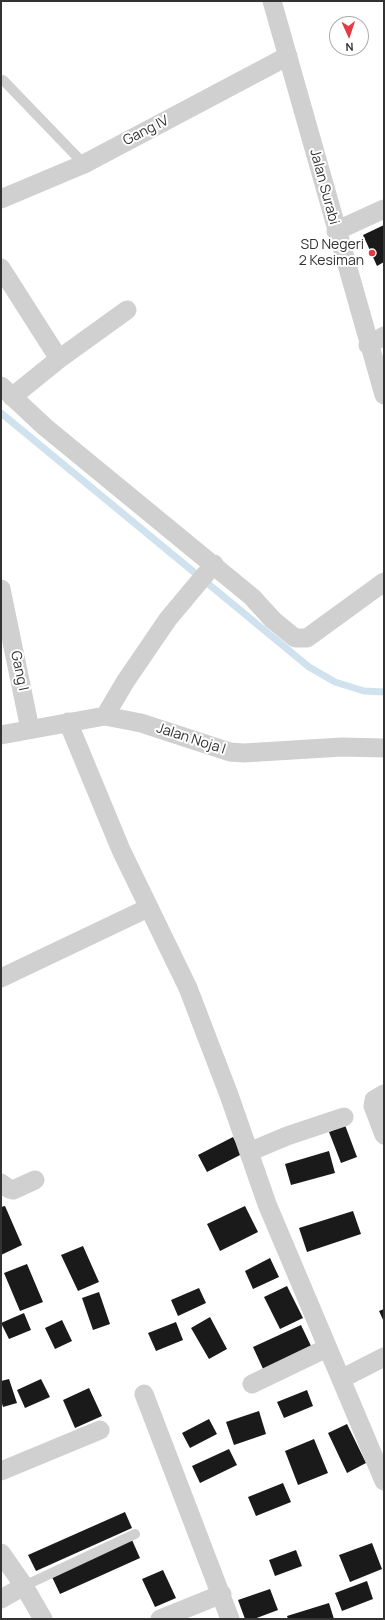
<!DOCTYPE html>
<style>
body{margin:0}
#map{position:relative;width:385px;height:1620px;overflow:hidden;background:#fff;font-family:Manrope,sans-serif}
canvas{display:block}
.frame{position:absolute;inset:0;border:2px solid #333;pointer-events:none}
.north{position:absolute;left:329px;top:16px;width:40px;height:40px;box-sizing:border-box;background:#fff;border:1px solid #adadad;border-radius:50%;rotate:177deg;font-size:11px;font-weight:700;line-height:16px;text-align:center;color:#333}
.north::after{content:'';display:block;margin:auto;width:14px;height:18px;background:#e63946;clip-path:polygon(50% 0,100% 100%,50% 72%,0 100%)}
</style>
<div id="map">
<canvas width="385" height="1620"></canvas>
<div class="frame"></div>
<div class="north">N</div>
</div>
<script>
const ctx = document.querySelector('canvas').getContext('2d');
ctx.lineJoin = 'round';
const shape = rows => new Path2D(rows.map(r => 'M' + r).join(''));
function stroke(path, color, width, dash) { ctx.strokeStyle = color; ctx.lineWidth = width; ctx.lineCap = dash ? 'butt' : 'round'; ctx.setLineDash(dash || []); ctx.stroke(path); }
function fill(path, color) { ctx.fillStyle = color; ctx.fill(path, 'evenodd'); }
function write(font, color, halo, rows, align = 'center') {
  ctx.font = font + ' Manrope,sans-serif'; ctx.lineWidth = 4; ctx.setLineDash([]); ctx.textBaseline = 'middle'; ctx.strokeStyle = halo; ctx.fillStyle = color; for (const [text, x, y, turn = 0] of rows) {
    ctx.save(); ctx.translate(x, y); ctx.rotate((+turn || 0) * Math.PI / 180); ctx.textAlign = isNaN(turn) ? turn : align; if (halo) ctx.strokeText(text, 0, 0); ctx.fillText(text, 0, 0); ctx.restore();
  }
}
const stream = shape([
 [1,413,309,667,335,682,364,691,384,692]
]);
const building = shape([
 [384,225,384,262,377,266,363,235],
 [345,1125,357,1157,341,1163,329,1132],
 [233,1137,242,1154,207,1172,198,1155],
 [329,1151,335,1173,291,1185,285,1164],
 [5,1206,22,1245,1,1255,1,1207],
 [245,1206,258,1232,220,1251,207,1224],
 [353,1211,361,1234,307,1252,299,1228],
 [83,1246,99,1282,78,1291,61,1255],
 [270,1258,279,1277,253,1289,245,1271],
 [27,1264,43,1302,20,1311,4,1273],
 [287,1286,303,1318,280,1329,264,1297],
 [199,1288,206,1303,178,1316,171,1300],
 [99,1292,110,1324,93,1330,82,1298],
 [384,1309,384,1322,379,1311],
 [24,1313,31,1330,9,1339,1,1323],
 [210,1317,227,1349,209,1359,191,1328],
 [62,1320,72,1341,55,1349,45,1328],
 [176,1322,183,1340,156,1351,148,1333],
 [301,1325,312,1348,264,1371,253,1347],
 [9,1379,17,1403,3,1407,1,1400,1,1381],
 [41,1379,50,1397,25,1408,17,1390],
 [89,1388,102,1416,75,1428,63,1400],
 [307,1390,313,1406,284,1418,277,1402],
 [259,1411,266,1434,234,1445,226,1422],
 [209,1419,217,1434,190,1448,182,1433],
 [347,1424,366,1463,347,1473,328,1433],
 [314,1439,328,1473,298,1485,285,1451],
 [229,1449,237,1465,200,1483,192,1466],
 [283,1483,291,1502,256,1516,248,1497],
 [125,1512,132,1528,36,1571,28,1555],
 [132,1540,140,1558,60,1594,52,1577],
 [372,1543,382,1569,350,1582,339,1555],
 [296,1550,302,1566,275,1576,269,1560],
 [163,1570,176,1598,155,1607,142,1579],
 [367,1581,373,1599,342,1611,335,1593],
 [270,1589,278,1610,254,1619,245,1619,238,1600],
 [329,1603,334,1619,288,1619,287,1616]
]);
const service = shape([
 [3,80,84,164],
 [24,1586,135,1534]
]);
const minor = shape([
 [272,1,384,395],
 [1,199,84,164,288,56],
 [336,231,384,209],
 [1,268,59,359],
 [368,345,384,336],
 [1,386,45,427,252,597,273,620,295,638,307,638,384,582],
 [12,397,59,359,127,310],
 [1,589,30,729],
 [105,716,125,682,168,619,214,564],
 [68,722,121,850,188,988,229,1095,267,1204,384,1481],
 [1,735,105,716,141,723,230,752,244,753,342,747,384,748],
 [1,978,148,908],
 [384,1094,374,1100,373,1106,384,1135],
 [249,1152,287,1136,344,1117],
 [1,1183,9,1189,13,1190,35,1180],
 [341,1379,384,1357],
 [252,1384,327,1348],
 [144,1394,230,1619],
 [1,1471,100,1430],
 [1,1553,24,1586,43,1619],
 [1,1599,24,1586],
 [160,1619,222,1594]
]);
const markers = [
 [372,253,4,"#e63946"]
];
const streetNames = [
 ["Gang IV",146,131,-27],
 ["Jalan Surabi",324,187,75],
 ["Gang I",19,671,78],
 ["Jalan Noja I",191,739,18]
];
const poiNames = [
 ["SD Negeri",364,245],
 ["2 Kesiman",364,261]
];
stroke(stream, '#cfe2ee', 7);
fill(building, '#1a1a1a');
stroke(service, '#d0d0d0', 10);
stroke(minor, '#d0d0d0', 19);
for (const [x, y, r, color] of markers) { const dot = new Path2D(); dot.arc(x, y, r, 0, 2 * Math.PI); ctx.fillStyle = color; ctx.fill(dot); stroke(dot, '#fff', 1.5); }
write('14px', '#333', '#fff', streetNames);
write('14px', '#333', '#fff', poiNames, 'right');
</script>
